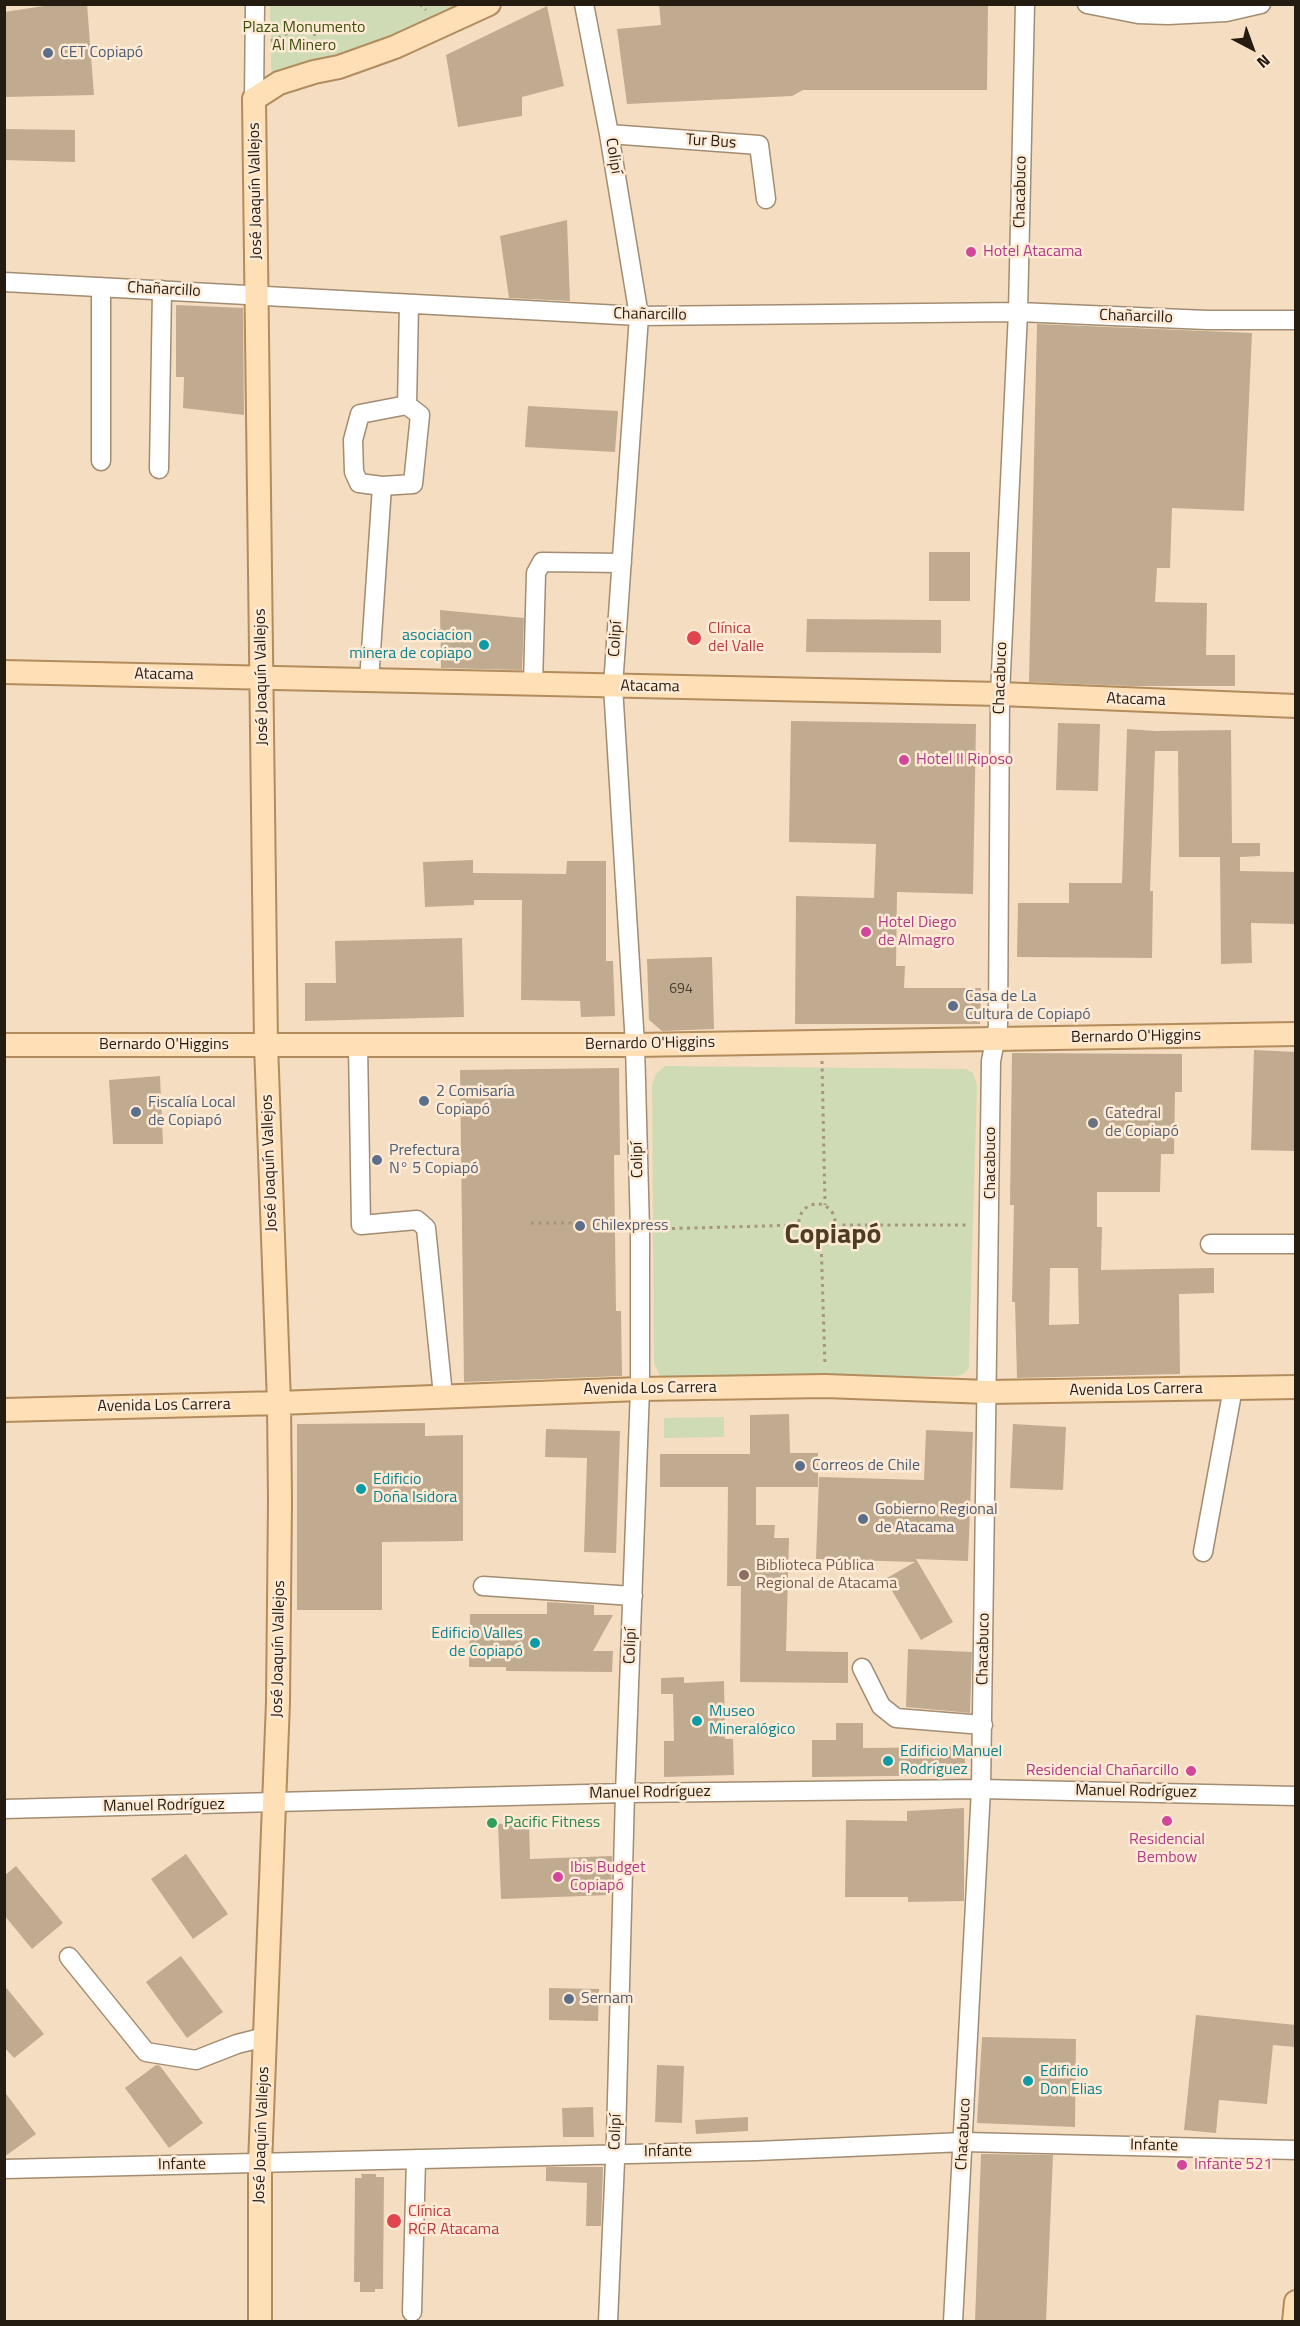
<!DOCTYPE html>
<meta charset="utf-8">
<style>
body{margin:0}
#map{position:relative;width:1300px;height:2326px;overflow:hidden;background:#f5ddc1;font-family:"Titillium Web",sans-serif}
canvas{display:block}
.frame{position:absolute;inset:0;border:6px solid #241b11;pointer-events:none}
.north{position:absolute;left:1222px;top:18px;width:60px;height:60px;-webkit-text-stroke:4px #ffebd5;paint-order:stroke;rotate:139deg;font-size:16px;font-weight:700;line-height:24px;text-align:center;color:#241b11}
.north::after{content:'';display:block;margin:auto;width:21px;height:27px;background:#241b11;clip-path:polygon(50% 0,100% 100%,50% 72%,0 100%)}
</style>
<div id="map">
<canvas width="1300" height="2326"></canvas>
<div class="frame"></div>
<div class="north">N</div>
</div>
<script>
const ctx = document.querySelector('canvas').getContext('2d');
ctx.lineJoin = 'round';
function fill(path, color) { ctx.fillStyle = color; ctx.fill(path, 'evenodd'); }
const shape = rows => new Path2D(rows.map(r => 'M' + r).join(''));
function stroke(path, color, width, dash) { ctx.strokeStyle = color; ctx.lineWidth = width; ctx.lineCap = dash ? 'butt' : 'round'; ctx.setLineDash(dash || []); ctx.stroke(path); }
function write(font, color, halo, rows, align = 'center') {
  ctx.font = font + ' "Titillium Web",sans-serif'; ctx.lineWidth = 5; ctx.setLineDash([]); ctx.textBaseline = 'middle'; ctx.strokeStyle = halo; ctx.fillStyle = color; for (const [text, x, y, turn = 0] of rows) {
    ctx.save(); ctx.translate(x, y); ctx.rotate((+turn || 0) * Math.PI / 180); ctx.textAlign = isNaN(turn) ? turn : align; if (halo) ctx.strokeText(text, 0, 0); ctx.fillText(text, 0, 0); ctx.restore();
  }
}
const green = shape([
 [270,5,472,5,454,15,274,81,271,68],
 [665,1066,966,1069,973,1073,977,1085,969,1354,969,1368,964,1374,956,1376,661,1378,654,1363,652,1085,656,1074],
 [724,1417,724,1437,664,1438,664,1418]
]);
const building = shape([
 [57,4,87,4,94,95,4,97,4,12],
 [659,4,988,4,987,90,803,90,792,96,627,104,617,29,661,25],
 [547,6,564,86,522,97,522,116,458,127,446,55],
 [4,129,75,130,75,162,4,160],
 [567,220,570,301,509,298,500,236],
 [176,305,243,308,244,415,183,408,184,377,176,377],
 [1037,324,1252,333,1244,511,1172,508,1170,568,1157,568,1155,602,1207,603,1206,655,1235,655,1235,686,1131,686,1029,682],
 [528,406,618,411,615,452,525,447],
 [929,552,970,552,970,601,929,601],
 [440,610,524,618,522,670,441,668],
 [807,619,941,620,941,653,806,652],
 [791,721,976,724,973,894,897,892,896,966,905,966,904,988,981,988,980,1024,795,1024,796,896,874,898,876,844,789,842],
 [1058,723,1100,724,1098,791,1056,790],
 [1127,729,1156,731,1231,730,1232,843,1260,843,1260,856,1240,857,1240,871,1296,872,1296,924,1251,923,1252,963,1221,964,1220,857,1179,857,1178,751,1155,751,1150,891,1153,891,1152,958,1017,957,1018,903,1069,903,1069,883,1122,883],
 [473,860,473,873,566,874,567,861,606,861,606,961,613,961,615,1016,581,1017,580,1001,521,1000,522,900,474,900,474,905,425,907,423,862],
 [462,938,464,1017,305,1021,305,983,336,983,335,941],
 [712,957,714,1029,662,1031,649,1020,647,959],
 [1254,1050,1296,1052,1296,1151,1251,1150],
 [1012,1053,1182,1054,1182,1092,1175,1092,1174,1154,1161,1154,1160,1192,1097,1192,1097,1227,1102,1227,1101,1270,1214,1268,1214,1293,1179,1294,1180,1374,1017,1378,1015,1302,1012,1302,1014,1205,1010,1205],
 [1050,1268,1078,1268,1079,1324,1049,1325],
 [619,1068,620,1155,614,1155,616,1311,621,1311,622,1376,464,1382,460,1070],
 [160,1076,163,1144,113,1144,109,1080],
 [789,1414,790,1453,818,1453,818,1487,756,1487,756,1525,775,1525,774,1538,789,1538,786,1651,848,1652,848,1683,740,1682,741,1586,727,1586,728,1487,660,1487,660,1454,750,1454,750,1415],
 [425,1423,425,1436,463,1435,463,1541,382,1542,382,1610,297,1610,297,1424],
 [1013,1424,1066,1427,1063,1490,1010,1488],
 [546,1429,620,1431,616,1553,584,1552,587,1458,545,1457],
 [926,1430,973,1432,968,1561,916,1559,953,1622,921,1640,885,1579,915,1562,816,1559,819,1477,924,1480],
 [547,1602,594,1605,594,1615,613,1615,593,1651,613,1651,612,1672,506,1671,506,1667,469,1667,470,1614,547,1614],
 [908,1649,972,1652,970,1713,906,1707],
 [684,1677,684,1683,724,1681,725,1739,733,1739,734,1775,664,1777,664,1741,674,1741,673,1694,661,1694,661,1678],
 [836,1723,863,1723,863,1748,965,1747,965,1775,812,1777,812,1740,836,1740],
 [964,1808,964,1901,908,1902,908,1897,845,1897,846,1820,907,1821,907,1811],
 [529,1822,530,1859,612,1856,611,1895,501,1899,498,1824],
 [186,1854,228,1914,193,1939,151,1879],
 [16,1866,63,1923,32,1949,4,1915,4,1876],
 [181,1956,223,2012,187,2038,146,1982],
 [4,1985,44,2034,14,2058,4,2047],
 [549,1988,599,1989,598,2021,549,2020],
 [1196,2015,1296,2025,1296,2047,1273,2045,1267,2104,1219,2100,1216,2133,1184,2130],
 [982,2037,1076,2039,1075,2127,977,2123],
 [156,2065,160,2066,203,2123,169,2148,125,2088],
 [657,2065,684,2066,682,2123,655,2122],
 [4,2091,36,2134,4,2157],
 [593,2107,594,2137,563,2137,562,2108],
 [748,2117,748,2131,696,2134,695,2120],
 [981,2154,1053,2155,1046,2322,975,2322],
 [546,2167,603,2167,601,2226,586,2226,587,2183,546,2181],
 [361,2174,376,2174,376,2177,384,2177,383,2289,375,2289,375,2292,360,2292,360,2282,354,2282,355,2178,362,2178]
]);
const path = shape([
 [420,4,426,10],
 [271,41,307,24,312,26,320,51],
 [822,1061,825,1205],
 '799 1222a18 18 0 1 1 36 0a18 18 0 1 1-36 0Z',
 [531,1223,622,1223],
 [835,1225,970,1225],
 [657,1229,799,1225],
 [821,1239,825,1366]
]);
const minor = shape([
 [584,4,609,134,639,316,613,686,635,1045,640,1230,640,1389,625,1793,616,2138,608,2322],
 [1087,4,1138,14,1168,15,1226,12,1261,4],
 [254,99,255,4],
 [609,134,759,145,766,199],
 [4,282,639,316,1018,312,1207,320,1296,320],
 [407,405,420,415,413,484,382,486,359,483,354,472,353,440,360,414,407,405,409,304],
 [101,461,101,287],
 [159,469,162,290],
 [369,681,382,486],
 [533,684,536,573,542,562,622,563],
 [358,1045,361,1225,417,1220,426,1228,443,1395],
 [1210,1244,1296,1244],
 [1203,1552,1233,1388],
 [483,1586,633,1596],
 [862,1668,881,1706,896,1718,983,1725],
 [4,1809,625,1793,981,1789,1296,1796],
 [69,1957,146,2052,196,2060,237,2044,265,2037],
 [4,2169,756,2151,964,2142,1296,2150],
 [412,2312,416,2159],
 [953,2322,981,1789,991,1061,998,1026,1000,694,1018,312,1025,4]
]);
const major = shape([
 [4,672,1000,694,1296,706],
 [4,1045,635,1045,1296,1034],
 [4,1410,279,1403,640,1389,825,1386,988,1392,1296,1387],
 [260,2322,260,2164,278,1702,280,1502,279,1403,266,1044,254,99,279,83,314,72,339,67,395,47,489,4],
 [1294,2322,1296,2302]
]);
const markers = [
 [48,53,6,"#5c6f8a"],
 [971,252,6,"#d1479c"],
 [694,638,8,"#e0444e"],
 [484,645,6,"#0f9aa8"],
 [904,760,6,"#d1479c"],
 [866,932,6,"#d1479c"],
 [953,1006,6,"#5c6f8a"],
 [424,1101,6,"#5c6f8a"],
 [136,1112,6,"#5c6f8a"],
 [1093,1123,6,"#6b7280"],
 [377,1160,6,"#5c6f8a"],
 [580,1226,6,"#5c6f8a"],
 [800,1466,6,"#5c6f8a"],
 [361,1489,6,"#0f9aa8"],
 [863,1519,6,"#5c6f8a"],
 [744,1575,6,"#8d6e63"],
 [535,1643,6,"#0f9aa8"],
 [697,1721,6,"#0f9aa8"],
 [888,1761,6,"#0f9aa8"],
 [1191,1771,6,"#d1479c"],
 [1167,1821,6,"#d1479c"],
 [492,1823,6,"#2e9e5b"],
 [558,1877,6,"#d1479c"],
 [569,1999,6,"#5c6f8a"],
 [1028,2081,6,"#0f9aa8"],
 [1182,2165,6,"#d1479c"],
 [394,2221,8,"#e0444e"]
];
const numberNames = [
 ["694",681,990]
];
const parkNames = [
 ["Plaza Monumento",304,28],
 ["Al Minero",304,46]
];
const serviceNames = [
 ["CET Copiapó",60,53],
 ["Casa de La",965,997],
 ["Cultura de Copiapó",965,1015],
 ["2 Comisaría",436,1092],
 ["Copiapó",436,1110],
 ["Fiscalía Local",148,1103],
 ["de Copiapó",148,1121],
 ["Prefectura",389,1151],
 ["N° 5 Copiapó",389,1169],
 ["Chilexpress",592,1226],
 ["Correos de Chile",812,1466],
 ["Gobierno Regional",875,1510],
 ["de Atacama",875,1528],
 ["Sernam",581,1999]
];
const streetNames = [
 ["Tur Bus",711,142,4],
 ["Colipí",613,156,81],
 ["José Joaquín Vallejos",256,191,-91],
 ["Chacabuco",1021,192,-89],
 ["Chañarcillo",164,290,3],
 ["Chañarcillo",650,315,1],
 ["Chañarcillo",1136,317,2],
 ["Colipí",616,639,-86],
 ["Atacama",164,675,1],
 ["José Joaquín Vallejos",262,677,-91],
 ["Chacabuco",1001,678,-88],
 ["Atacama",650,687,1],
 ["Atacama",1136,700,2],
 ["Bernardo O'Higgins",1136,1037,-1],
 ["Bernardo O'Higgins",650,1044,-1],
 ["Bernardo O'Higgins",164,1045],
 ["Colipí",638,1160,-91],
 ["José Joaquín Vallejos",270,1163,-92],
 ["Chacabuco",991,1163,-90],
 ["Avenida Los Carrera",650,1389,-1],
 ["Avenida Los Carrera",1136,1390,-1],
 ["Avenida Los Carrera",164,1406,-1],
 ["Colipí",631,1646,-88],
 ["José Joaquín Vallejos",279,1649,-89],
 ["Chacabuco",984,1649,-89],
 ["Manuel Rodríguez",1136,1792,1],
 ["Manuel Rodríguez",650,1793,-1],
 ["Manuel Rodríguez",164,1806,-1],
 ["Colipí",616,2132,-88],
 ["Chacabuco",964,2134,-87],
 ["José Joaquín Vallejos",262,2135,-88],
 ["Infante",1154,2146,1],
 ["Infante",668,2152,-1],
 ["Infante",182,2165,-1]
];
const hotelNames = [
 ["Hotel Atacama",983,252],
 ["Hotel Il Riposo",916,760],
 ["Hotel Diego",878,923],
 ["de Almagro",878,941],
 ["Residencial Chañarcillo",1179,1771,"right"],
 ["Residencial",1167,1840,"center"],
 ["Bembow",1167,1858,"center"],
 ["Ibis Budget",570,1868],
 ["Copiapó",570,1886],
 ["Infante 521",1194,2165]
];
const healthNames = [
 ["Clínica",708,629],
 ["del Valle",708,647],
 ["Clínica",408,2212],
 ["RCR Atacama",408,2230]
];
const cultureNames = [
 ["asociacion",472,636,"right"],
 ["minera de copiapo",472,654,"right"],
 ["Edificio",373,1480],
 ["Doña Isidora",373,1498],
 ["Edificio Valles",523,1634,"right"],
 ["de Copiapó",523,1652,"right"],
 ["Museo",709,1712],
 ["Mineralógico",709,1730],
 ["Edificio Manuel",900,1752],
 ["Rodríguez",900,1770],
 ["Edificio",1040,2072],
 ["Don Elias",1040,2090]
];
const worshipNames = [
 ["Catedral",1105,1114],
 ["de Copiapó",1105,1132]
];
const educationNames = [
 ["Biblioteca Pública",756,1566],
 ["Regional de Atacama",756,1584]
];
const leisureNames = [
 ["Pacific Fitness",504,1823]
];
const townNames = [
 ["Copiapó",833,1236]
];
fill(green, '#cedbb4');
fill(building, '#c1ab90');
stroke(minor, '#a28c72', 21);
stroke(major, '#b28c5d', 26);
stroke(path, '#a7957f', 3, [3, 4.5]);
stroke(minor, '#fff', 18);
stroke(major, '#ffdfb6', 22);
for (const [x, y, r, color] of markers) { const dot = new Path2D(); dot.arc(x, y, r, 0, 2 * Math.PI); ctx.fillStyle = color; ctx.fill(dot); stroke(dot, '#ffebd5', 2); }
write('14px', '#4b3f31', null, numberNames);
write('16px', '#3e4e0d', '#ffebd5', parkNames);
write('16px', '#4e5e75', '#ffebd5', serviceNames, 'left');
write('16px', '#241b11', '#ffebd5', streetNames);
write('16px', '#b23c85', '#ffebd5', hotelNames, 'left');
write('16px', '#be3a42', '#ffebd5', healthNames, 'left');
write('16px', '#0d838f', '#ffebd5', cultureNames, 'left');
write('16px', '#5b616d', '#ffebd5', worshipNames, 'left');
write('16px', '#785e54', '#ffebd5', educationNames, 'left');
write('16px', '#27864d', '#ffebd5', leisureNames, 'left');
write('bold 28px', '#4f3c24', '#ffebd5', townNames);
</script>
